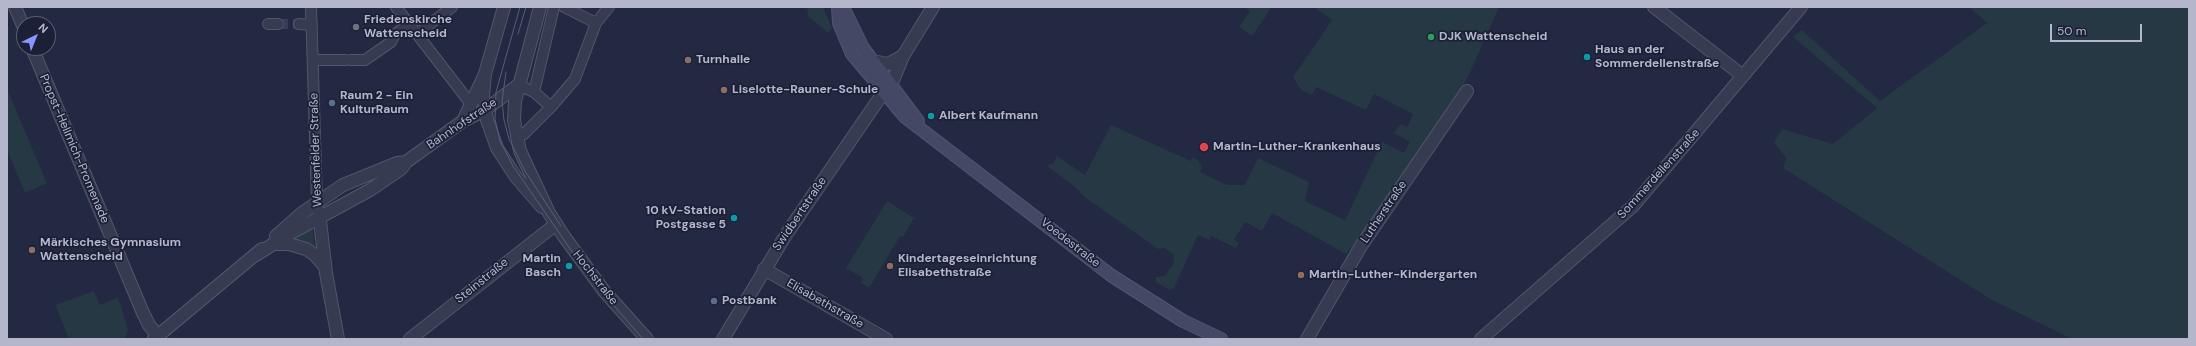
<!DOCTYPE html>
<meta charset="utf-8">
<style>
body{margin:0}
#map{position:relative;width:2196px;height:346px;overflow:hidden;background:#232843;font-family:"DM Sans",sans-serif}
canvas{display:block}
.frame{position:absolute;inset:0;border:8px solid #b4b7cc;pointer-events:none}
.north{position:absolute;left:16px;top:16px;width:40px;height:40px;box-sizing:border-box;background:#1c2037;border:1px solid #595c73;border-radius:50%;rotate:43deg;font-size:11px;font-weight:700;line-height:16px;text-align:center;color:#b4b7cc}
.north::after{content:'';display:block;margin:auto;width:14px;height:18px;background:#8695ff;clip-path:polygon(50% 0,100% 100%,50% 72%,0 100%)}
.scale{position:absolute;left:2050px;top:24px;width:92px;height:18px;box-sizing:border-box;border:2px solid #b4b7cc;border-top:0;padding-left:5px;font-size:12px;line-height:14px;white-space:nowrap;color:#b4b7cc;-webkit-text-stroke:3px #1c2037;paint-order:stroke}
</style>
<div id="map">
<canvas width="2196" height="346"></canvas>
<div class="frame"></div>
<div class="north">N</div>
<div class="scale">50 m</div>
</div>
<script>
const ctx = document.querySelector('canvas').getContext('2d');
ctx.lineJoin = 'round';
function fill(path, color) { ctx.fillStyle = color; ctx.fill(path, 'evenodd'); }
const shape = rows => new Path2D(rows.map(r => 'M' + r).join(''));
function stroke(path, color, width, dash) { ctx.strokeStyle = color; ctx.lineWidth = width; ctx.lineCap = dash ? 'butt' : 'round'; ctx.setLineDash(dash || []); ctx.stroke(path); }
function write(font, color, halo, rows, align = 'center') {
  ctx.font = font + ' "DM Sans",sans-serif'; ctx.lineWidth = 3.5; ctx.setLineDash([]); ctx.textBaseline = 'middle'; ctx.strokeStyle = halo; ctx.fillStyle = color; for (const [text, x, y, turn = 0] of rows) {
    ctx.save(); ctx.translate(x, y); ctx.rotate((+turn || 0) * Math.PI / 180); ctx.textAlign = isNaN(turn) ? turn : align; if (halo) ctx.strokeText(text, 0, 0); ctx.fillText(text, 0, 0); ctx.restore();
  }
}
const green = shape([
 [807,7,823,7,832,28,828,33,808,16],
 [1244,7,1272,7,1252,36,1239,27,1250,11],
 [1314,7,1499,7,1468,77,1448,110,1368,227,1346,254,1272,213,1262,231,1245,222,1234,240,1239,243,1236,248,1211,236,1209,240,1198,235,1174,288,1169,290,1156,282,1156,277,1165,276,1174,263,1173,254,1164,248,1158,249,1151,244,1086,198,1075,187,1047,166,1050,164,1053,164,1057,156,1085,175,1111,125,1191,161,1193,157,1198,160,1202,167,1200,172,1227,185,1245,185,1258,158,1309,182,1305,201,1345,220,1382,142,1404,153,1410,142,1394,133,1400,124,1407,127,1413,114,1374,94,1366,110,1316,87,1312,95,1301,90,1293,77,1332,20],
 [1969,7,2189,7,2189,339,2072,339,1992,300,1783,168,1786,158,1774,142,1782,129,1833,144,1877,108,1793,37,1802,30,1880,101,1987,23],
 [7,89,47,183,25,193,7,150],
 [887,201,914,218,903,237,900,236,869,288,861,283,863,278,846,268],
 [311,228,313,230,315,249,290,240],
 [94,291,100,305,118,297,128,329,125,339,69,339,55,305]
]);
const pedestrianTunnel = shape([
 [278,24,299,24]
]);
const pedestrian = shape([
 [311,7,317,202],
 [396,7,471,104],
 [564,7,596,23],
 [268,24,278,24],
 [299,24,312,25],
 [417,34,452,7],
 [313,60,345,60],
 [350,60,365,60,391,42,395,34,409,24],
 [518,85,534,92,551,107],
 [534,92,554,7],
 [516,135,524,134,551,107,575,79,596,23,609,7]
]);
const minor = shape([
 [15,7,24,28],
 [1654,7,1743,76],
 [32,48,143,313,149,325,158,336],
 [873,61,888,64,903,56],
 [890,84,894,78,903,56,933,7],
 [764,269,886,339],
 [410,339,556,224],
 [1307,339,1361,246,1467,91],
 [1481,339,1633,206,1801,7]
]);
const tertiary = shape([
 [540,7,515,101,514,120,520,151,549,213,563,235,604,291,647,339],
 [485,74,483,95,487,120,497,148,516,177,542,207],
 [463,121,485,74,504,7],
 [319,212,326,273,338,339],
 [276,236,302,213,343,185,397,163,406,162],
 [274,244,289,244,306,249,315,255,325,267],
 [256,255,289,234,370,190,401,169,406,162,463,121,485,110,518,85],
 [154,339,262,249],
 [723,339,787,233,883,93]
]);
const secondary = shape([
 [838,7,839,23,852,54,905,117,1112,276,1183,321,1221,339],
 [843,7,863,48,918,121]
]);
const tram = shape([
 [520,7,496,92,495,119,500,141,513,166,582,266,603,293,643,339],
 [518,34,526,7],
 [506,72,502,101,504,120,509,139,525,171,561,226]
]);
const markers = [
 [356,27,4,"#6b7280"],
 [1431,37,4,"#2e9e5b"],
 [1587,57,4,"#0f9aa8"],
 [688,60,4,"#8d6e63"],
 [724,90,4,"#8d6e63"],
 [332,103,4,"#5c6f8a"],
 [931,116,4,"#0f9aa8"],
 [1204,147,5,"#e0444e"],
 [734,218,4,"#0f9aa8"],
 [32,250,4,"#8d6e63"],
 [569,266,4,"#0f9aa8"],
 [890,266,4,"#8d6e63"],
 [1301,275,4,"#8d6e63"],
 [714,301,4,"#5c6f8a"]
];
const poiNames = [
 ["Friedenskirche",364,20],
 ["Wattenscheid",364,34],
 ["DJK Wattenscheid",1439,37],
 ["Haus an der",1595,50],
 ["Sommerdellenstraße",1595,64],
 ["Turnhalle",696,60],
 ["Liselotte-Rauner-Schule",732,90],
 ["Raum 2 - Ein",340,96],
 ["KulturRaum",340,110],
 ["Albert Kaufmann",939,116],
 ["Martin-Luther-Krankenhaus",1213,147],
 ["10 kV-Station",726,211,"right"],
 ["Postgasse 5",726,225,"right"],
 ["Märkisches Gymnasium",40,243],
 ["Wattenscheid",40,257],
 ["Martin",561,259,"right"],
 ["Basch",561,273,"right"],
 ["Kindertageseinrichtung",898,259],
 ["Elisabethstraße",898,273],
 ["Martin-Luther-Kindergarten",1309,275],
 ["Postbank",722,301]
];
const streetNames = [
 ["Bahnhofstraße",462,124,-34],
 ["Propst-Hellmich-Promenade",74,149,67],
 ["Westenfelder Straße",316,150,-92],
 ["Sommerdellenstraße",1659,174,-48],
 ["Lutherstraße",1384,212,-56],
 ["Swidbertstraße",800,214,-56],
 ["Voedestraße",1070,243,38],
 ["Hochstraße",595,278,52],
 ["Steinstraße",482,281,-39],
 ["Elisabethstraße",825,304,30]
];
fill(green, '#253843');
stroke(pedestrianTunnel, '#393d58', 10, [10, 5]);
stroke(pedestrian, '#52566c', 12);
stroke(minor, '#52566c', 14);
stroke(tertiary, '#52566c', 14);
stroke(secondary, '#52566c', 14);
stroke(pedestrian, '#373b52', 10);
stroke(minor, '#373b52', 12);
stroke(tertiary, '#373b52', 12);
stroke(secondary, '#454865', 12);
stroke(tram, '#595e79', 1);
for (const [x, y, r, color] of markers) { const dot = new Path2D(); dot.arc(x, y, r, 0, 2 * Math.PI); ctx.fillStyle = color; ctx.fill(dot); stroke(dot, '#1c2037', 1.5); }
write('bold 12px', '#b4b7cc', '#1c2037', poiNames, 'left');
write('12px', '#b4b7cc', '#1c2037', streetNames);
</script>
